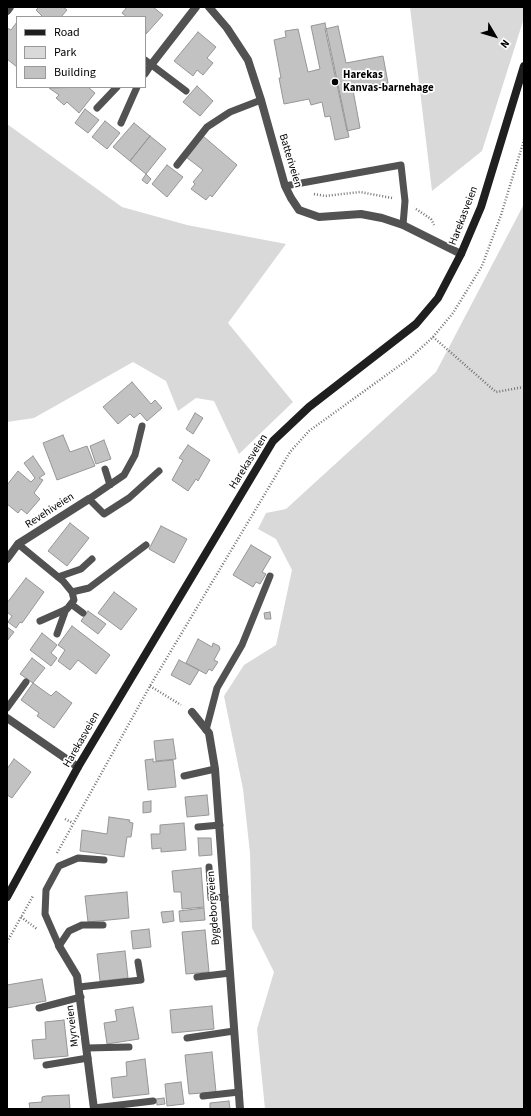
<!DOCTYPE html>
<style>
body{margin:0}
#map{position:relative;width:531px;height:1116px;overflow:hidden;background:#fff;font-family:"Source Sans 3",sans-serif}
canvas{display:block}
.frame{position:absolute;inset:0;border:8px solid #000;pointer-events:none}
.legend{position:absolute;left:16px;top:16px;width:130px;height:72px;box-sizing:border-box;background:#fff;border:1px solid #999;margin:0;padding:5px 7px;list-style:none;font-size:12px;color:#000}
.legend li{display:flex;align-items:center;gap:8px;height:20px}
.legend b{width:20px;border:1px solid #999}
.north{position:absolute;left:475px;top:16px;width:40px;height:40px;-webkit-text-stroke:3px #fff;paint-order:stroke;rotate:128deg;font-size:11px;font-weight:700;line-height:16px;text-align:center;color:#000}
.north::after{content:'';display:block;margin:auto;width:14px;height:18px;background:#000;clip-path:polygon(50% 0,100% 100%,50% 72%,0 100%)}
</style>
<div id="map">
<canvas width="531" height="1116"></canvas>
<div class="frame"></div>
<ul class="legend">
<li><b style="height:5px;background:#1f1f1f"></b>Road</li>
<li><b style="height:11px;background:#d9d9d9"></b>Park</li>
<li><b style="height:11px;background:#c2c2c2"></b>Building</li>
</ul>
<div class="north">N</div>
</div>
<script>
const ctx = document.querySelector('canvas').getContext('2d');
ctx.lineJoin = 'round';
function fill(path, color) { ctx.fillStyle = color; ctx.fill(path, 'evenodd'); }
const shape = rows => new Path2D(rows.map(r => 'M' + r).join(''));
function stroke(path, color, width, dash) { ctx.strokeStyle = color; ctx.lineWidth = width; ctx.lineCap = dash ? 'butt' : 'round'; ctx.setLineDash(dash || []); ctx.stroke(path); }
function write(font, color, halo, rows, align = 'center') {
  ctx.font = font + ' "Source Sans 3",sans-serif'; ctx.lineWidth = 3.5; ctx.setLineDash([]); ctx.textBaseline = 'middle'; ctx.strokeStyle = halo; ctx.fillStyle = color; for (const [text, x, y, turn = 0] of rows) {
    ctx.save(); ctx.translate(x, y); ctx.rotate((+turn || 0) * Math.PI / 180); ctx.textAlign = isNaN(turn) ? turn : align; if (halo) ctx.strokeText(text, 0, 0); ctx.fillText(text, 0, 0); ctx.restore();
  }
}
const green = shape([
 [410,7,524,7,524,18,482,151,432,191],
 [7,124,122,207,187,225,286,244,228,323,293,402,239,454,214,401,196,398,178,411,166,381,133,362,34,418,7,422],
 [524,204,524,1109,265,1109,257,1029,274,972,252,928,250,853,243,789,224,696,244,665,276,645,292,570,276,539,258,529,266,513,286,509,436,372]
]);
const building = shape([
 [39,7,63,7,67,10,61,17,43,17,36,10,39,7],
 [127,7,153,7,163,15,146,34,145,17,127,17,122,13,127,7],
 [17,22,17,67,7,59,7,28,11,30,17,22],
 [325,23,349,137,335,140,330,116,325,117,322,102,311,105,309,99,284,104,279,78,281,78,274,40,286,37,285,31,298,29,308,72,320,69,311,26,325,23],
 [338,26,346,63,383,56,388,83,353,90,360,128,347,131,325,29,338,26],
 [198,32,216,47,207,58,213,63,203,75,197,70,193,76,174,61,198,32],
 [197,86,213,101,200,116,183,102,197,86],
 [88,87,95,93,79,113,67,102,64,105,56,98,59,95,49,88,88,87],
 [85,109,99,120,88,133,75,123,85,109],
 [105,121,120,133,107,149,92,137,105,121],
 [134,123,150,136,130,161,113,147,134,123],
 [150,136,166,149,146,174,130,161,150,136],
 [203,136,237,165,212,197,210,195,206,200,191,189,195,184,193,182,203,170,186,157,203,136],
 [167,165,183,177,167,197,152,184,167,165],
 [146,174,151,179,147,184,142,180,146,174],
 [132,382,151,404,155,400,162,408,147,421,140,413,134,418,130,414,118,424,103,407,132,382],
 [195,413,203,418,193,434,186,429,195,413],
 [63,435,70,452,87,446,95,466,57,480,43,443,63,435],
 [104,440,111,459,96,464,90,446,104,440],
 [188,445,210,460,198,481,196,479,188,491,172,480,183,460,179,458,188,445],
 [33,456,45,474,39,478,43,480,34,493,40,499,27,514,21,509,18,513,7,504,7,485,18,471,31,482,35,478,24,463,33,456],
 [70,523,89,538,67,566,48,551,70,523],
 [161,526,187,539,174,563,149,549,161,526],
 [251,545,271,557,262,572,266,574,260,584,256,582,253,587,233,575,251,545],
 [26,578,44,592,22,623,20,622,16,628,8,622,12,616,7,612,7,603,26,578],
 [114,592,137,609,121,630,98,613,114,592],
 [88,611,106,624,98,634,81,621,88,611],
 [270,612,271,619,265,619,264,613,270,612],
 [72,626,110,655,96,674,78,660,70,670,58,661,65,650,58,645,72,626],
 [7,627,14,632,7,641,7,627],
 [42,633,57,645,51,653,57,658,51,666,30,650,42,633],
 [198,639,212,647,213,643,219,646,220,649,214,660,218,662,212,671,209,669,206,674,186,663,198,639],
 [32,658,45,668,33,683,20,674,32,658],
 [179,660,199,670,190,685,171,675,179,660],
 [33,683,51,696,56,691,72,703,54,728,37,716,39,713,21,700,33,683],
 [173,739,176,759,156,761,154,741,173,739],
 [14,759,31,772,12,798,7,795,7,769,14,759],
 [153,759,153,762,173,760,176,787,148,790,145,760,153,759],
 [207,795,209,815,187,817,185,797,207,795],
 [151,801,151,812,143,813,143,802,151,801],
 [109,817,130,820,129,822,133,823,131,837,127,837,124,857,80,851,82,830,107,834,109,817],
 [184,823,186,850,161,852,161,848,152,849,151,834,160,834,160,825,184,823],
 [198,838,211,838,212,855,199,856,198,838],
 [201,868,204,907,182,909,181,892,174,892,172,871,201,868],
 [127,892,129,918,88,922,85,896,127,892],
 [204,908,205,920,180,922,179,911,204,908],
 [173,911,174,921,163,923,161,912,173,911],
 [149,929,151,947,133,949,131,931,149,929],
 [205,930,209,972,186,974,182,932,205,930],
 [125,951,128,978,100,981,97,954,125,951],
 [42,979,46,1001,7,1008,7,985,42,979],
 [212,1006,214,1029,172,1033,170,1010,212,1006],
 [133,1007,139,1039,107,1044,104,1023,117,1021,115,1010,133,1007],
 [64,1020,68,1056,34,1059,32,1040,46,1039,45,1022,64,1020],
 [212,1052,216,1092,189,1094,185,1055,212,1052],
 [145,1059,149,1094,113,1098,111,1078,127,1076,126,1062,145,1059],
 [181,1082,184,1104,167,1106,165,1084,181,1082],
 [69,1095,70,1109,30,1109,29,1103,42,1102,42,1097,46,1096,69,1095],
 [164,1098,165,1104,157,1105,156,1099,164,1098],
 [229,1101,230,1109,210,1109,210,1103,229,1101]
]);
const path = shape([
 [314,194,325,196,360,192,392,198],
 [416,209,431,219,434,225],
 [433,337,496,392,524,387],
 [150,686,181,705],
 [65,819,73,823],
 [57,853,150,686,290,452,309,431,410,358,433,337,453,313,482,266,501,215,524,140],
 [21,917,37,929],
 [7,942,33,896]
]);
const lane = shape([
 [145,60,186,91],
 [145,74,151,65],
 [97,108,117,87],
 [121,123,137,87],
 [177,165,207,127,230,112,261,100],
 [285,186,401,165,405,201,403,225],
 [142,426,135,455,124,475,89,499,104,514,129,498,159,471],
 [105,469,110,485],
 [18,544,63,581,72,592,74,600,67,609,40,621],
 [58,577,81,569,92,559],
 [72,592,89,588,146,545],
 [71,604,83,613],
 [57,634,66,609],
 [7,708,26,682],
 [206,730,217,688,242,645,270,576],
 [184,776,215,769],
 [198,827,220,825],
 [209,867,211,898,225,897],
 [59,946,45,914,46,890,59,866,78,858,104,860],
 [59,946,69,931,82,925,103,925],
 [197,977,230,973],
 [79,987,141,980,138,962],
 [39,1008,81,997],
 [187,1038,234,1031],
 [87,1048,129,1047],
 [46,1065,88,1058],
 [203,1096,239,1092],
 [94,1108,153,1101]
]);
const street = shape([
 [209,7,227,28,248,60,261,100,285,186,291,198,299,210,319,217,361,214,382,218,403,225,461,254],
 [7,11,10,7],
 [151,65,196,7],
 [7,559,18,544,89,499],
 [192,712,209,733,215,769,240,1109],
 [7,718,78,767],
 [59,946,77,976,94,1109]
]);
const secondary = shape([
 [7,897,78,767,273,441,309,407,416,324,438,298,461,254,481,207,524,66]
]);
const markers = [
 [335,82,4,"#000"]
];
const poiNames = [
 ["Harekas",343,76],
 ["Kanvas-barnehage",343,89]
];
const streetNames = [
 ["Batteriveien",290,161,73],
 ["Harekasveien",464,216,-69],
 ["Harekasveien",249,462,-58],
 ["Revehiveien",50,511,-33],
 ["Harekasveien",82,740,-60],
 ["Bygdeborgveien",214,908,-94],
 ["Myrveien",73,1026,-97]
];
fill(green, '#d9d9d9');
fill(building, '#c2c2c2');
stroke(building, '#969696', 1);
stroke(path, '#747474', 2.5, [1, 2]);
stroke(lane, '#525252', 7);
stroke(street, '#525252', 8);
stroke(secondary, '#1f1f1f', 8);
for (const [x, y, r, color] of markers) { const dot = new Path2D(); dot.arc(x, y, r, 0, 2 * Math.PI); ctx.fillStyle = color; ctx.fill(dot); stroke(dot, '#fff', 1.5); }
write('bold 11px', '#000', '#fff', poiNames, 'left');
write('11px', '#000', '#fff', streetNames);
</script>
